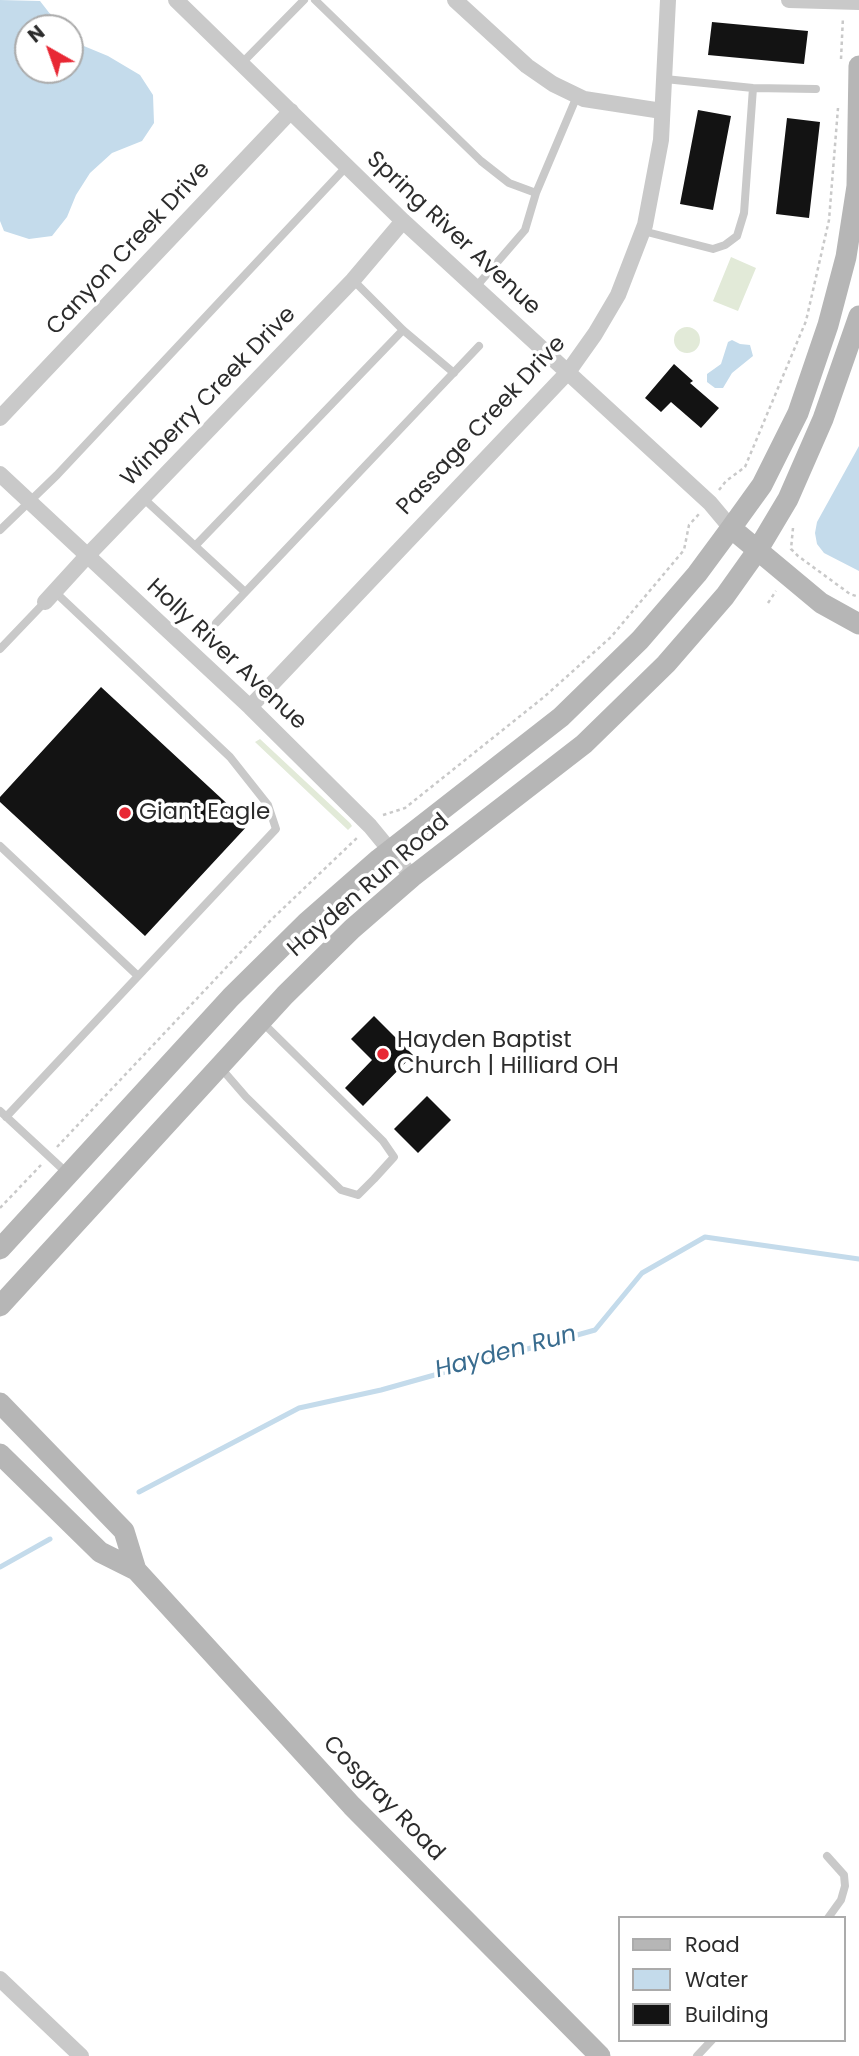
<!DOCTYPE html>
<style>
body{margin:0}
#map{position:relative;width:859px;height:2056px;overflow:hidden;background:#fff;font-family:Poppins,sans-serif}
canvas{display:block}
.legend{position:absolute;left:618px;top:1916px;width:228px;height:126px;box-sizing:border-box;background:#fff;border:2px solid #ababab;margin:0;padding:9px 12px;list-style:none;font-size:21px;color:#2c2c2c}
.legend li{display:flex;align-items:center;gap:14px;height:35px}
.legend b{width:35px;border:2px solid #ababab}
.north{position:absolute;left:14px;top:14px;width:70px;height:70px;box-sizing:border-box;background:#fff;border:2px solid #ababab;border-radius:50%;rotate:320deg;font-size:19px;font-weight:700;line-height:28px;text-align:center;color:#2c2c2c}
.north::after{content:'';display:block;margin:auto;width:24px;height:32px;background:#e82834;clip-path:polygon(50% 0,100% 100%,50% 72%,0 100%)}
</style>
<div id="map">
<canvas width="859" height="2056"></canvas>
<ul class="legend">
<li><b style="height:9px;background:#b6b6b6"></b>Road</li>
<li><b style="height:19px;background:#c4dbeb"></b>Water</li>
<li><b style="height:19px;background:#131313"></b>Building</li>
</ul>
<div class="north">N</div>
</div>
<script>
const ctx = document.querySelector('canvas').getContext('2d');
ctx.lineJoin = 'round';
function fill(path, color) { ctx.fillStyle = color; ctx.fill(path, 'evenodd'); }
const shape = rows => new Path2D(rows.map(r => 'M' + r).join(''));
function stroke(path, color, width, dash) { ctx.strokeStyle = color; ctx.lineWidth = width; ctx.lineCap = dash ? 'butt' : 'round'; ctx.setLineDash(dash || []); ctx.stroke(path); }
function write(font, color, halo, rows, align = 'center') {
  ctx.font = font + ' Poppins,sans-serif'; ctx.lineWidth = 7; ctx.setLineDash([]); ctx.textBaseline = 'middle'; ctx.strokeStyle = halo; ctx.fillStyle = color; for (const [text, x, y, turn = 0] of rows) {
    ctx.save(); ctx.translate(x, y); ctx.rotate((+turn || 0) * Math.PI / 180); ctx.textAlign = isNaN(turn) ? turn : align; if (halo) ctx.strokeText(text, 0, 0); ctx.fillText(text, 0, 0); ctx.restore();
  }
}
const green = shape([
 [731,257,756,268,738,311,713,301],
 '674 340a13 13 0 1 1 26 0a13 13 0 1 1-26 0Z',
 [260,739,350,823,352,826,348,830,255,742]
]);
const water = shape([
 [0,0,40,1,61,28,28,28,28,70,70,70,70,36,79,44,108,56,140,75,153,95,154,123,142,141,112,153,90,173,76,195,67,217,52,236,29,239,4,231,0,221],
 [732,340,740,344,750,345,753,356,732,373,723,388,715,388,707,382,707,374,721,364,728,342],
 [859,446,859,571,824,553,817,544,815,533,817,522]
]);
const stream = shape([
 [139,1492,299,1408,381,1390,595,1330,642,1273,705,1237,859,1259],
 [0,1567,50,1539]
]);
const building = shape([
 [712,22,808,31,804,64,708,55],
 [698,110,731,116,713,210,680,204],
 [787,118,820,122,809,218,776,214],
 [674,364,693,381,690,383,719,408,701,428,671,402,661,412,645,398],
 [101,687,249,824,145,936,0,802,0,797],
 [374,1016,413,1055,363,1106,345,1088,372,1060,351,1039],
 [427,1096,451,1120,418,1153,394,1129]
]);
const path = shape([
 [841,59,843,17],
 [719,490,726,481,745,467,806,321,829,220,838,108],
 [793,528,791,549,798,556,850,594,859,597],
 [768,603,776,591],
 [383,815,405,808,544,697,611,637,684,550,689,525,699,514],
 [57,1147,272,919,359,836],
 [0,1208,41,1165]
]);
const service = shape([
 [315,0,481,161,509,183,536,193],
 [242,63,304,0],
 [665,79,753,88,816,89],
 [643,231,713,249,725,245,737,236,744,213,753,88],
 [353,280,403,330,454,373],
 [475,288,525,230,536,193,577,96],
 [143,498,245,592],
 [0,530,57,475,348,165],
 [195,546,403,330],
 [216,623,479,346],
 [0,649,45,602],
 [0,846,138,976],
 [220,1067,246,1097,341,1190,358,1195,374,1179,394,1157,383,1141,263,1023],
 [0,1111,67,1173],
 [6,1117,276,829,268,805,230,757,55,592],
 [827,1856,844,1875,845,1886,841,1900,828,1918],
 [697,2056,712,2040]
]);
const minor = shape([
 [176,0,403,221,710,503,731,528],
 [455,0,527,66,553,84,584,99,662,111],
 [789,0,859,2],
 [0,418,291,111],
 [0,474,250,707,370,826,412,877],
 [45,602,87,556,353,280,403,221],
 [250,707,568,372,595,334,618,295,645,225,661,140,668,0],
 [0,1979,81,2056]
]);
const secondary = shape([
 [731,528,821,603,859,624],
 [0,1249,231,997,306,923,379,859,561,717,640,640,697,574,731,528,762,485,798,413,828,325,846,257,857,186,859,66],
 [0,1306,285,995,352,929,412,877,584,744,666,664,725,596,757,551,788,499,823,419,859,316],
 [0,1403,124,1531,136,1570],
 [0,1454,100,1552,136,1570,352,1806,600,2056]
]);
const markers = [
 [125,813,7,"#e82834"],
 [383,1054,7,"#e82834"]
];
const streetNames = [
 ["Spring River Avenue",453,234,43],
 ["Canyon Creek Drive",129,249,-47],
 ["Winberry Creek Drive",209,397,-46],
 ["Passage Creek Drive",482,426,-47],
 ["Holly River Avenue",226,655,43],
 ["Hayden Run Road",369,886,-41],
 ["Cosgray Road",383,1799,46]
];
const poiNames = [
 ["Giant Eagle",139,813],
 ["Hayden Baptist",397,1041],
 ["Church | Hilliard OH",397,1067]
];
const waterNames = [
 ["Hayden Run",506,1353,-15]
];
fill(green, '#e2ead8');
fill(water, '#c4dbeb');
stroke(stream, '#c4dbeb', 5);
fill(building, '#131313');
stroke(path, '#c9c9c9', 2.5, [3.5, 3.5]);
stroke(service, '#c9c9c9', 8);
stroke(minor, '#c9c9c9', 16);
stroke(secondary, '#b6b6b6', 21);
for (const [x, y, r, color] of markers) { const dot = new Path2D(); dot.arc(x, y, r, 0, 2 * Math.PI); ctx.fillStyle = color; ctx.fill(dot); stroke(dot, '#fff', 2.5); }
write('23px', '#2c2c2c', '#fff', streetNames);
write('23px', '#2c2c2c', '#fff', poiNames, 'left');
write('italic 24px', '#396c8f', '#fff', waterNames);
</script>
